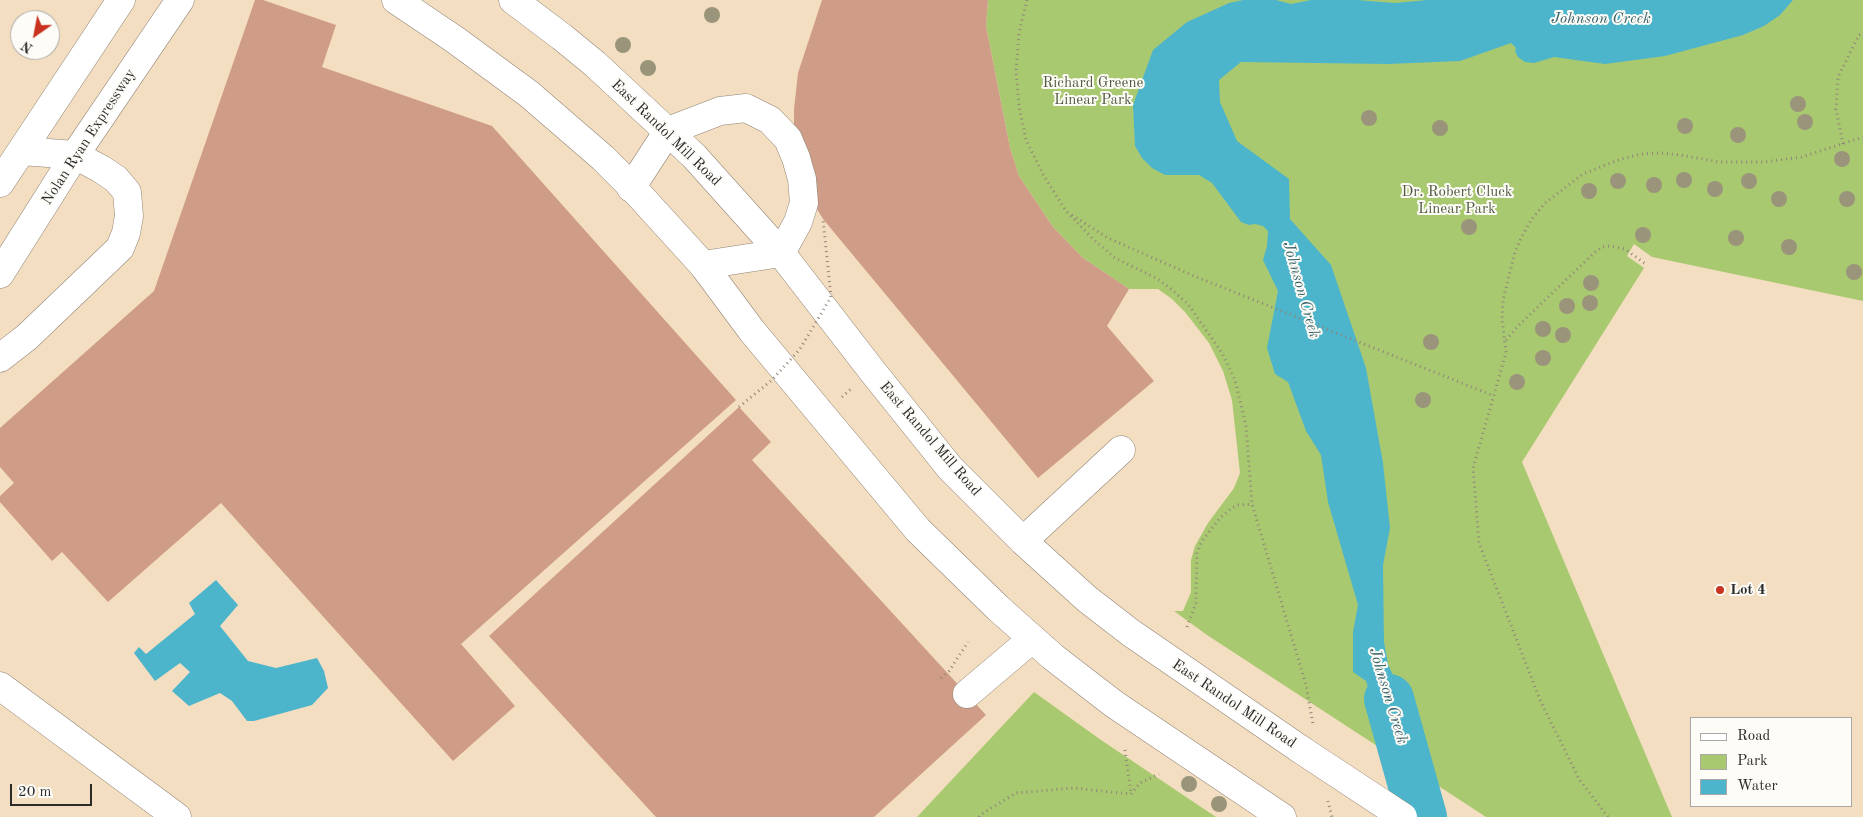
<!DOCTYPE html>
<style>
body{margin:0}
#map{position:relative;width:1863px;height:817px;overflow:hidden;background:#f4dec1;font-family:"Old Standard TT",serif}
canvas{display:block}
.legend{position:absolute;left:1690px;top:717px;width:162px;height:90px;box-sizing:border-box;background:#fdfcf7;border:1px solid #a9a8a5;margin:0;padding:6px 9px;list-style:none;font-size:15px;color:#2b2b2b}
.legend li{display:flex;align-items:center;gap:10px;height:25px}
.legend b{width:25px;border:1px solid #a9a8a5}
.north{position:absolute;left:10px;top:10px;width:50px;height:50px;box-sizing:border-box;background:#fdfcf7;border:1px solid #a9a8a5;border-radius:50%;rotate:213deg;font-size:14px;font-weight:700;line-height:20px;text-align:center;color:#2b2b2b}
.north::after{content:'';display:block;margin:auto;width:18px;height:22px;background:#c8321e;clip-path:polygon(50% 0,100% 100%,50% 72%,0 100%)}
.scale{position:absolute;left:10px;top:784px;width:82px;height:22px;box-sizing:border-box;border:2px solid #2b2b2b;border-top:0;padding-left:6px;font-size:15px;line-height:18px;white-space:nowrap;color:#2b2b2b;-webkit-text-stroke:4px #fdfcf7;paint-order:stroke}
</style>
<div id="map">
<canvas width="1863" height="817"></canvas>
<ul class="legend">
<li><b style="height:6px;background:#fff"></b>Road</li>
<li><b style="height:14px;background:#a9c971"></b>Park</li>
<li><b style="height:14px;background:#4cb5cb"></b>Water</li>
</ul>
<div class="north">N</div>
<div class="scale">20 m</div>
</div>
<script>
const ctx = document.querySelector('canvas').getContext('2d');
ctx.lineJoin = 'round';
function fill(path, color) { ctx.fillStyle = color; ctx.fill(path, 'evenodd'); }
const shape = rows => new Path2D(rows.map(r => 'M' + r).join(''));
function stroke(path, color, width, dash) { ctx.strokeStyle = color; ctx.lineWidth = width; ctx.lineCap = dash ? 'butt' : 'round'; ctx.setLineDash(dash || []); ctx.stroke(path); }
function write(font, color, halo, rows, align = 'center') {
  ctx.font = font + ' "Old Standard TT",serif'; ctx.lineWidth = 4; ctx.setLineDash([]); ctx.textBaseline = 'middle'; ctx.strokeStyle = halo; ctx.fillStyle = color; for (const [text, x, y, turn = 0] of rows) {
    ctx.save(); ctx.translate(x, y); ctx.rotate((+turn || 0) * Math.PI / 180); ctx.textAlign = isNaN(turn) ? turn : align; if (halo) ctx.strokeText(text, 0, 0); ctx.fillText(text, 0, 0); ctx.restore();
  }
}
const green = shape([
 [988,0,1863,0,1863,301,1652,257,1634,244,1627,256,1644,268,1522,462,1672,817,1486,817,1207,635,1174,611,1183,611,1191,592,1191,560,1195,546,1208,523,1234,488,1240,473,1232,400,1223,371,1209,343,1185,312,1172,299,1158,289,1129,289,1083,258,1053,227,1019,176,1010,148,986,26],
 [1034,692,1101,740,1216,817,917,817]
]);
const water = shape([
 [1243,0,1276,0,1291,4,1311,0,1357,0,1395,3,1427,0,1793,0,1780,15,1764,26,1743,35,1665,56,1605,64,1554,57,1534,63,1525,62,1518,57,1515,51,1516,48,1511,43,1460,61,1388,64,1241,62,1219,80,1220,102,1237,141,1289,179,1290,219,1331,265,1366,368,1383,463,1390,528,1383,565,1384,642,1388,664,1409,712,1433,782,1378,745,1380,724,1366,681,1353,672,1353,632,1358,605,1328,502,1321,455,1306,431,1288,382,1275,374,1267,348,1278,291,1263,260,1267,246,1268,231,1263,226,1255,224,1249,225,1241,222,1212,183,1199,175,1165,175,1152,168,1142,158,1135,146,1133,105,1153,50,1187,22,1229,3],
 [216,580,238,605,220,626,248,661,276,668,317,658,324,671,328,688,312,705,254,721,247,721,232,701,220,693,189,706,172,691,190,672,180,663,155,681,134,653,139,647,146,654,195,614,189,603]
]);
const river = shape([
 [1389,699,1422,817]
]);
const building = shape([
 [255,0,263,0,336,25,322,67,492,126,736,400,461,644,515,706,453,761,221,503,108,602,62,552,52,561,0,502,0,496,14,483,0,467,0,428,154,291],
 [822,0,988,0,986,26,1010,148,1019,176,1053,227,1083,258,1129,289,1107,326,1154,381,1038,478,823,219,811,199,794,131,794,109,798,73],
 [739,407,771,442,752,460,986,715,874,817,656,817,489,636]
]);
const path = shape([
 [1027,0,1019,33,1016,71,1019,106,1026,140,1044,176,1066,211,1094,240,1115,258,1156,278,1170,288,1188,304,1222,353,1235,380,1246,426,1252,504,1306,685,1313,724],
 [1843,144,1836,109,1838,77,1859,35,1863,33],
 [1072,215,1108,238,1194,276,1494,396],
 [1506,340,1519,325,1594,253,1602,247,1610,246,1625,249,1647,265],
 [842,397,852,388],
 [1187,627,1196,603,1197,553,1202,541,1220,518,1232,508,1238,505,1252,504],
 [941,678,949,671,968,642],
 [1125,750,1131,794],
 [1328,801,1332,817],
 [979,817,980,815,1016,793,1073,788,1131,794,1140,783,1159,774],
 [1608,817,1579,779,1540,700,1479,543,1473,468,1506,353,1502,319,1503,300,1515,252,1522,236,1532,219,1545,203,1583,174,1621,159,1641,154,1660,153,1680,155,1719,162,1764,162,1802,157,1863,137]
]);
const minor = shape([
 [0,183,121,0],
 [631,188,668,131,720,111,746,108,770,120,788,139,796,158,802,179,804,203,798,222,781,253,703,265],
 [0,274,75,155,180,0],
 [0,358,27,337,120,248,126,233,129,216,127,192,116,179,101,169,75,155,22,151],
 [1023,541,1121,450],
 [0,686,177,817],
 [967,694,1032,639]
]);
const major = shape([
 [396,0,454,39,529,94,603,158,631,186,703,265,752,331,918,530,998,608,1053,657,1114,704,1282,817],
 [513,0,562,37,595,64,694,156,781,253,873,372,950,468,1023,541,1087,599,1131,633,1300,749]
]);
const pathBridge = shape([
 [739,407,772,380,800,349,831,297,823,219]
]);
const majorBridge = shape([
 [1300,749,1403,817]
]);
const trees = [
 [712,15],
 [623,45],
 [648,68],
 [1798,104],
 [1369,118],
 [1805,122],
 [1685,126],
 [1440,128],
 [1738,135],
 [1842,159],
 [1684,180],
 [1618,181],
 [1749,181],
 [1654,185],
 [1715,189],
 [1589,191],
 [1779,199],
 [1847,199],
 [1469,227],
 [1643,235],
 [1736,238],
 [1789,247],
 [1854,272],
 [1591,283],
 [1590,303],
 [1567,306],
 [1543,329],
 [1563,335],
 [1431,342],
 [1543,358],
 [1517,382],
 [1423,400],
 [1189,784],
 [1219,804]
];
const markers = [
 [1720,590,5,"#c8321e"]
];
const parkNames = [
 ["Richard Greene",1093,83],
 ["Linear Park",1093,100],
 ["Dr. Robert Cluck",1457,192],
 ["Linear Park",1457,209]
];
const streetNames = [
 ["East Randol Mill Road",666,133,44],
 ["Nolan Ryan Expressway",89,137,-57],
 ["East Randol Mill Road",930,439,49],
 ["East Randol Mill Road",1234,704,34]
];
const poiNames = [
 ["Lot 4",1730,590]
];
const waterNames = [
 ["Johnson Creek",1601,19],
 ["Johnson Creek",1301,290,74],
 ["Johnson Creek",1388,696,73]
];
fill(green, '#a9c971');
fill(water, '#4cb5cb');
stroke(river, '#4cb5cb', 50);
fill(building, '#cf9c87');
stroke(minor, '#908476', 29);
stroke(major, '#908476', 29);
stroke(path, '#908476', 3, [1, 4]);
stroke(minor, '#fff', 28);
stroke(major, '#fff', 28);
stroke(majorBridge, '#908476', 29, []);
stroke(pathBridge, '#908476', 3, [1, 4]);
stroke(majorBridge, '#fff', 28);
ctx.fillStyle = '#9a957a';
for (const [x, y] of trees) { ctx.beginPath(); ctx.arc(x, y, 8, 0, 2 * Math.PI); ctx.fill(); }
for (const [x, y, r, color] of markers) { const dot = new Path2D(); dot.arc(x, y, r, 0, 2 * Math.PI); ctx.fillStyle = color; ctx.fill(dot); stroke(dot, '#fdfcf7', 2); }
write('15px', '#515a40', '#fdfcf7', parkNames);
write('15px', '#2b2b2b', '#fdfcf7', streetNames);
write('bold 15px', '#2b2b2b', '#fdfcf7', poiNames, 'left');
write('italic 16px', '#38626b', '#fdfcf7', waterNames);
</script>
